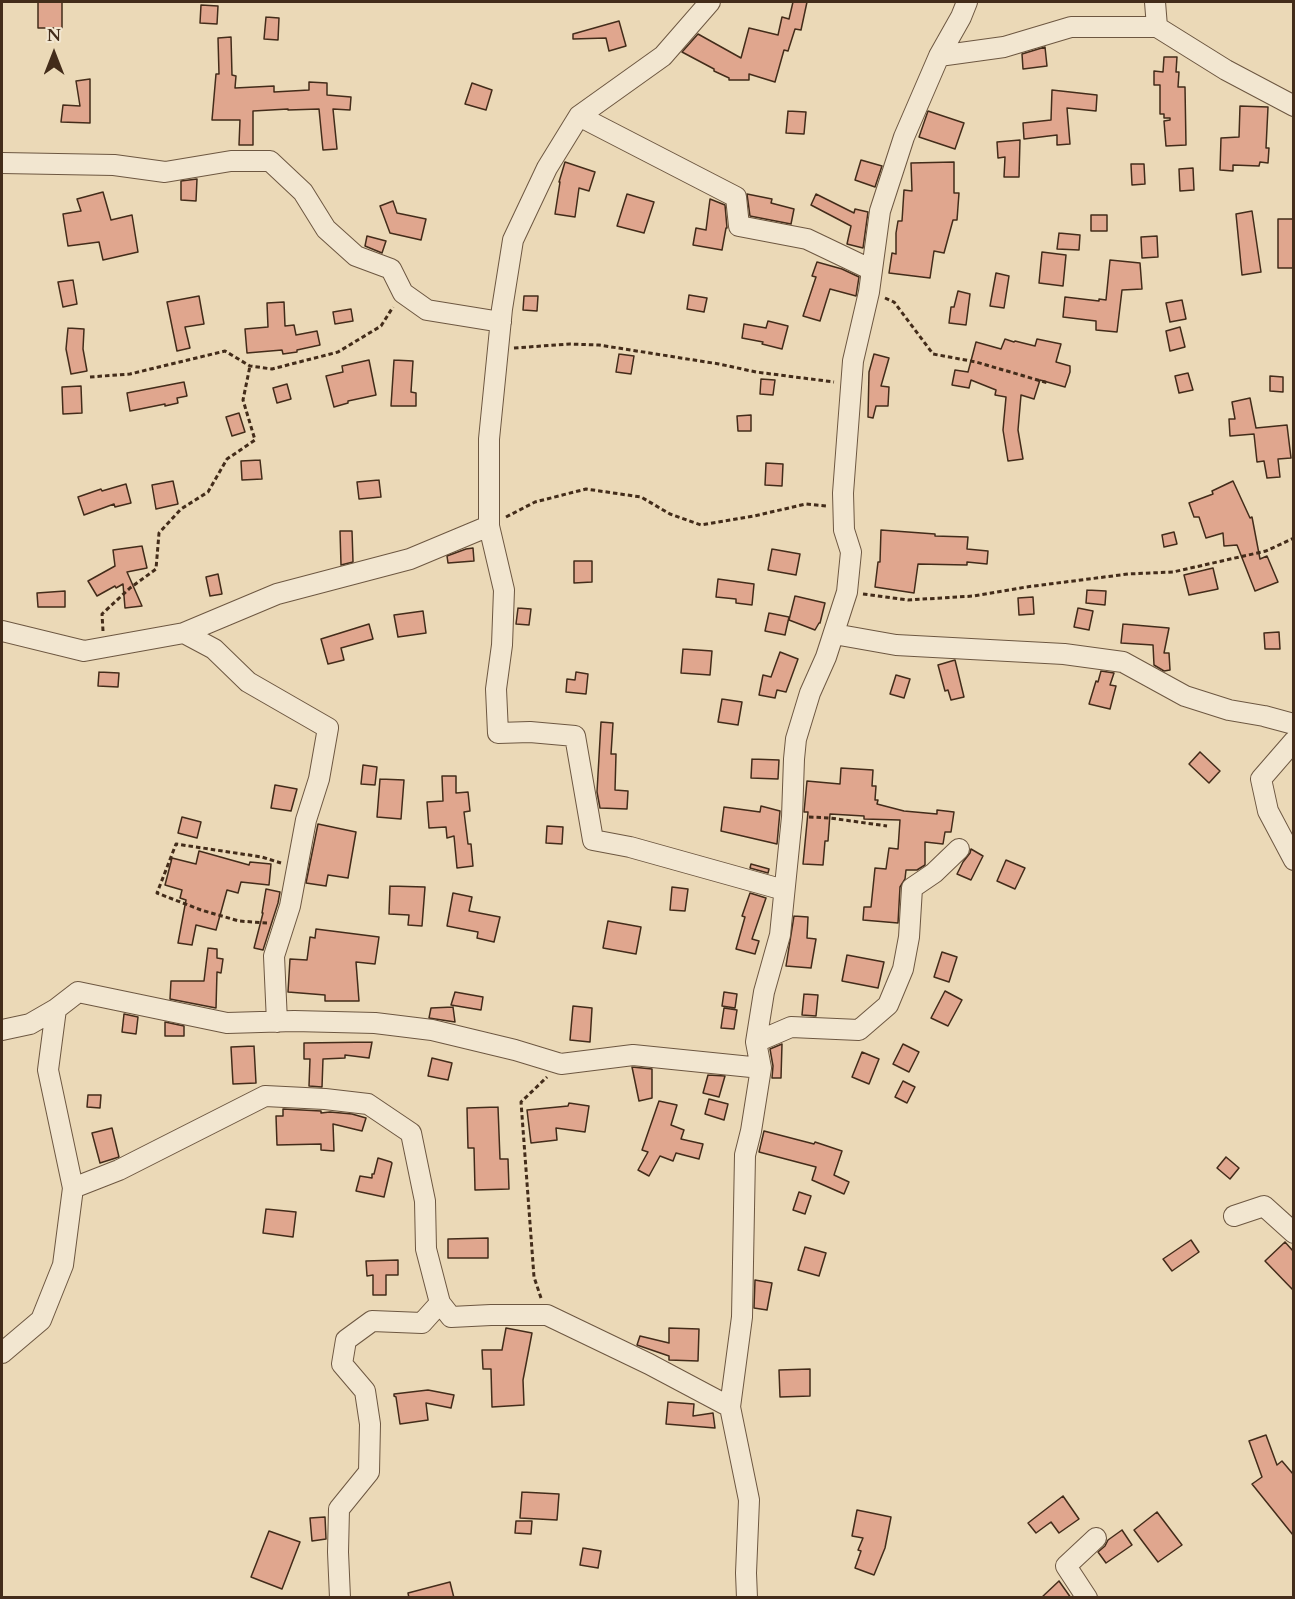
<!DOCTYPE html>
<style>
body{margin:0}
#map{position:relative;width:1295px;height:1599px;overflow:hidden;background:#ebd9b7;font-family:Cardo,serif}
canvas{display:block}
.frame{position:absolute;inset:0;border:3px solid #432c1a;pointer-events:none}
.north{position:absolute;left:24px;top:24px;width:60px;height:60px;-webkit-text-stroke:4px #f2e6d0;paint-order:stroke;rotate:0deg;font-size:16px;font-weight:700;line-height:24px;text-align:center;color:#432c1a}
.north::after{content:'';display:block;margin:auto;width:21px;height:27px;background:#432c1a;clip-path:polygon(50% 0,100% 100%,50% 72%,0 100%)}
</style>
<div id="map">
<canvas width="1295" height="1599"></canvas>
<div class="frame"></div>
<div class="north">N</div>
</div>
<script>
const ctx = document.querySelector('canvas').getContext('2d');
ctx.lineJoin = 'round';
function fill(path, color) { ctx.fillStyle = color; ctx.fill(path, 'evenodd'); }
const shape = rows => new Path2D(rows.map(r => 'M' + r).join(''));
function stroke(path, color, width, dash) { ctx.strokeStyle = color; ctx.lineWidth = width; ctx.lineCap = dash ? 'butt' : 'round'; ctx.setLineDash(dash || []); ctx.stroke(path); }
const building = shape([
 [38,2,62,2,62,28,38,28,38,2],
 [793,2,807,2,801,30,795,29,788,51,784,50,775,82,749,74,749,80,729,80,729,78,714,71,714,69,682,52,698,34,741,58,749,28,778,35,782,17,789,19,793,2],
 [201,5,218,6,217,24,200,23,201,5],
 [266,17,279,18,278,40,264,39,266,17],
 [619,21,626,46,609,51,606,38,573,39,573,34,619,21],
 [231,37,232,75,236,76,235,88,274,86,274,92,309,90,309,82,327,83,327,95,351,97,350,110,333,109,337,149,323,150,319,109,288,110,288,109,253,111,253,145,239,145,240,120,212,120,216,74,219,74,218,38,231,37],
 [1045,47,1047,66,1023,69,1022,54,1045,47],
 [1164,57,1177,57,1176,72,1179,72,1178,87,1185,87,1186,145,1166,146,1164,121,1170,120,1170,118,1164,118,1164,114,1160,114,1160,85,1154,85,1154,71,1163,72,1164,57],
 [90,79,90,123,61,122,63,105,80,106,76,81,90,79],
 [472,83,492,90,486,110,465,104,472,83],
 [1052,90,1097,95,1096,111,1067,108,1070,144,1057,145,1057,135,1024,139,1023,123,1051,120,1052,90],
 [1240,106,1268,107,1266,148,1269,148,1268,163,1260,162,1259,166,1233,165,1233,171,1220,170,1221,138,1239,137,1240,106],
 [788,111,806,112,804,134,786,133,788,111],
 [928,111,964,123,955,149,919,137,928,111],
 [1020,140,1019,177,1004,177,1005,157,998,158,997,142,1020,140],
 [861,160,882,166,875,187,855,180,861,160],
 [565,162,595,172,589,191,579,188,575,217,555,214,560,182,559,182,565,162],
 [954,162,954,193,959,193,957,220,953,220,944,253,934,251,930,278,889,273,892,253,896,254,896,233,898,221,902,221,904,190,912,191,911,163,954,162],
 [1131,164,1144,164,1145,184,1132,185,1131,164],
 [1193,168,1194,190,1180,191,1179,169,1193,168],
 [197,179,196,201,181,200,181,181,197,179],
 [103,192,111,220,132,215,138,252,103,260,99,242,68,246,63,214,81,211,77,199,103,192],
 [627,194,654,202,644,233,617,226,627,194],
 [747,194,772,199,771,203,794,209,791,224,750,216,747,194],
 [816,194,854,213,855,209,868,212,863,248,847,244,851,226,811,205,816,194],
 [710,199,725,205,727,228,726,228,722,250,693,245,696,228,706,230,710,199],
 [393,201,397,213,426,219,421,240,390,233,380,206,393,201],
 [1252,211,1261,272,1242,275,1236,214,1252,211],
 [1091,215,1107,215,1107,231,1091,231,1091,215],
 [1278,219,1293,219,1293,268,1278,268,1278,219],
 [1059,233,1080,235,1079,250,1057,249,1059,233],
 [367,236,386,241,382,253,365,246,367,236],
 [1157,236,1158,257,1142,258,1141,237,1157,236],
 [1042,252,1066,255,1063,286,1039,283,1042,252],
 [1110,260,1140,263,1142,289,1122,290,1117,332,1096,330,1096,321,1063,317,1065,297,1099,301,1099,299,1106,300,1110,260],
 [817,262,842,269,859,277,856,296,830,289,820,321,803,316,816,277,812,276,817,262],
 [996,273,1009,276,1004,308,990,306,996,273],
 [73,280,77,304,63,307,58,282,73,280],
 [958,291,970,294,966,325,949,323,951,307,954,307,958,291],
 [689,295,707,298,704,312,687,309,689,295],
 [199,296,204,324,185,327,190,348,177,351,167,302,199,296],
 [524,296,538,296,537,311,523,310,524,296],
 [1182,300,1186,319,1170,322,1166,303,1182,300],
 [284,302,285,326,294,325,296,335,317,331,320,345,297,350,297,352,283,354,282,350,247,353,245,329,268,327,267,303,284,302],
 [351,309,353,321,335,324,333,312,351,309],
 [768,321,788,326,782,349,762,344,763,342,742,338,744,324,766,328,768,321],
 [1180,327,1185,347,1170,351,1166,331,1180,327],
 [68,328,84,329,83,349,87,371,71,374,66,349,68,328],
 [1005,339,1014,342,1015,341,1035,346,1037,339,1061,344,1056,362,1070,366,1070,372,1065,387,1040,380,1034,399,1021,395,1018,430,1023,459,1008,461,1003,430,1006,397,995,395,996,390,971,380,969,388,952,385,955,370,968,372,976,342,1001,349,1005,339],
 [619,354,634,356,631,374,616,372,619,354],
 [874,354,889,358,881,386,889,387,888,406,876,406,873,418,868,417,869,372,874,354],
 [369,360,376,395,348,401,348,403,334,407,326,376,343,372,342,366,369,360],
 [394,360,413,361,411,392,416,393,416,406,391,406,394,360],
 [1188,373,1193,390,1179,393,1175,376,1188,373],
 [1270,376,1283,377,1283,392,1270,391,1270,376],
 [761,379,775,380,773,395,760,394,761,379],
 [184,382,187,396,177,398,178,403,165,406,165,404,130,411,127,393,184,382],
 [287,384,291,399,277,403,273,388,287,384],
 [81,386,82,413,63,414,62,387,81,386],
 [1250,398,1256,428,1287,425,1291,458,1278,459,1280,477,1267,478,1264,461,1257,462,1254,434,1230,436,1229,419,1235,419,1232,402,1250,398],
 [239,413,245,432,232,436,226,417,239,413],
 [751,415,751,431,738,431,737,416,751,415],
 [260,460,262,479,242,480,241,461,260,460],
 [766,463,783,464,782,486,765,485,766,463],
 [379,480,381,497,359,499,357,482,379,480],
 [173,481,178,504,156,509,152,485,173,481],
 [1233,481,1250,518,1252,517,1260,559,1267,556,1278,582,1255,591,1237,545,1224,546,1223,533,1206,538,1199,517,1194,517,1189,503,1213,494,1212,491,1233,481],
 [126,484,131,503,115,507,114,504,84,515,78,497,101,489,102,491,126,484],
 [881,530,935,534,935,536,968,537,967,549,988,551,987,564,967,562,967,565,918,564,914,593,875,587,878,562,880,562,881,530],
 [340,531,352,531,353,562,341,565,340,531],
 [1174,532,1177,544,1164,547,1162,535,1174,532],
 [142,546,147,568,127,572,142,606,125,608,123,584,116,588,115,586,97,596,88,581,115,566,113,550,142,546],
 [473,548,474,561,448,563,447,556,466,549,473,548],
 [772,549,800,554,796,575,768,570,772,549],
 [574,561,592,561,592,582,574,583,574,561],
 [1213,568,1218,589,1189,595,1184,575,1213,568],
 [218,574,222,594,210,596,206,577,218,574],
 [718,579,754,584,752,605,736,603,736,599,716,597,718,579],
 [1087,590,1106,591,1105,605,1086,603,1087,590],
 [65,591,65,607,38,607,37,593,65,591],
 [795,596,825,603,820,623,819,623,815,630,789,620,795,596],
 [1033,597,1034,614,1019,615,1018,598,1033,597],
 [518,608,531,609,529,625,516,624,518,608],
 [1078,608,1093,611,1089,630,1074,627,1078,608],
 [423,611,426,633,398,637,394,615,423,611],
 [769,613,789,617,785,635,765,631,769,613],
 [369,624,373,639,341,648,344,660,328,664,321,639,369,624],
 [1123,624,1169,628,1164,653,1169,653,1170,670,1164,671,1154,665,1153,645,1121,643,1123,624],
 [1279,632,1280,649,1265,649,1264,633,1279,632],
 [683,649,712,651,710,675,681,673,683,649],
 [780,652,798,659,786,692,777,690,775,698,759,695,763,675,771,677,780,652],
 [955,660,964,697,951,700,948,690,945,691,938,665,955,660],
 [1101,671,1114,673,1110,685,1116,686,1110,709,1089,704,1096,681,1098,682,1101,671],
 [99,672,119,673,118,687,98,686,99,672],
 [576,672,588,674,586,694,566,692,567,679,575,680,576,672],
 [896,675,910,679,904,698,890,694,896,675],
 [722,699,742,702,738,725,718,722,722,699],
 [601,722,613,723,611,754,616,754,615,790,628,791,627,809,600,808,597,792,601,722],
 [1200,752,1220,771,1209,783,1189,764,1200,752],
 [752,759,779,760,778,779,751,778,752,759],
 [363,765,377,767,375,785,361,784,363,765],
 [841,768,873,770,872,786,876,786,875,800,878,800,877,804,904,811,937,814,937,810,954,812,951,832,945,832,943,844,925,842,925,865,917,870,906,870,905,879,900,887,898,923,863,920,864,907,871,907,875,868,886,869,889,848,898,849,900,820,864,819,864,816,830,814,828,841,825,841,823,865,803,864,808,812,804,812,807,781,840,784,841,768],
 [442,776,456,776,456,793,468,792,470,811,464,812,468,844,471,844,473,866,457,868,454,836,447,838,446,827,429,828,427,802,443,801,442,776],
 [380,779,404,780,401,819,377,817,380,779],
 [275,785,297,789,291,811,271,808,275,785],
 [761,806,780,811,777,844,721,831,724,807,760,812,761,806],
 [182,817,201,822,197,838,178,833,182,817],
 [318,824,356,832,348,878,328,875,326,886,306,883,318,824],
 [547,826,563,827,562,844,546,843,547,826],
 [971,849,983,856,971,880,957,874,963,862,970,853,971,849],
 [199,851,249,865,250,862,271,864,269,885,241,882,238,893,227,890,216,930,196,925,192,945,178,943,186,900,180,898,182,890,165,885,172,858,196,864,199,851],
 [1006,860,1025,868,1015,889,997,881,1006,860],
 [751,864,769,869,768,873,750,868,751,864],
 [390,886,425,887,422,926,408,925,409,915,389,914,390,886],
 [672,887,688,889,685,911,670,910,672,887],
 [266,889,280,892,278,903,263,950,254,948,263,913,262,913,266,889],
 [453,893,472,897,469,911,500,917,494,942,477,938,478,932,447,926,453,893],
 [750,893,766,898,752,939,759,941,755,954,736,949,745,917,742,916,750,893],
 [794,916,808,917,807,938,816,939,811,968,786,966,794,916],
 [608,921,641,927,636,954,603,948,608,921],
 [316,929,379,937,375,964,356,962,359,1001,325,1001,325,995,288,992,290,959,307,960,310,937,315,938,316,929],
 [208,948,217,949,217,958,223,959,221,973,217,972,216,1008,170,999,171,981,204,981,208,948],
 [942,952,957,957,949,982,934,977,942,952],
 [847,955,884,962,878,988,842,981,847,955],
 [945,991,962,1000,948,1026,931,1018,945,991],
 [455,992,483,997,481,1010,451,1005,455,992],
 [724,992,737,994,735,1008,722,1006,724,992],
 [804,994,818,995,816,1016,802,1015,804,994],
 [573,1006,592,1008,590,1042,570,1040,573,1006],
 [453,1007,455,1022,429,1018,431,1008,453,1007],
 [724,1008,737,1010,734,1029,721,1028,724,1008],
 [124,1014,138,1017,136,1034,122,1032,124,1014],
 [165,1022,184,1026,184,1036,165,1036,165,1022],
 [372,1042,369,1058,345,1055,345,1058,323,1059,322,1087,309,1086,310,1059,304,1059,304,1043,372,1042],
 [782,1044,781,1078,772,1078,773,1066,770,1049,782,1044],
 [903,1044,919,1052,909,1072,893,1064,903,1044],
 [254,1046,256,1083,233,1084,231,1047,254,1046],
 [862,1052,879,1059,869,1084,852,1077,862,1052],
 [432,1058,452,1063,448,1080,428,1076,432,1058],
 [632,1067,652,1069,652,1098,639,1101,632,1067],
 [708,1075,725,1076,719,1097,703,1093,708,1075],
 [903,1081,915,1087,907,1103,895,1097,903,1081],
 [88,1095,101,1095,100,1108,87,1107,88,1095],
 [709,1099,728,1104,724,1120,705,1114,709,1099],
 [659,1101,677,1105,671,1125,684,1130,681,1139,703,1144,699,1159,676,1153,673,1161,660,1156,649,1176,638,1170,648,1152,642,1150,659,1101],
 [569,1103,589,1106,585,1132,556,1128,557,1140,531,1143,527,1110,568,1106,569,1103],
 [498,1107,500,1159,508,1159,509,1189,475,1190,474,1148,468,1148,467,1108,498,1107],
 [283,1109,321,1111,321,1113,330,1112,352,1114,366,1118,362,1131,333,1124,334,1151,321,1150,321,1144,277,1145,276,1116,283,1116,283,1109],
 [112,1128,119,1157,100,1163,92,1133,112,1128],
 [764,1131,814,1144,815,1142,842,1151,834,1175,849,1182,844,1194,812,1180,816,1167,759,1152,764,1131],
 [1226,1157,1239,1168,1230,1179,1217,1168,1226,1157],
 [378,1158,391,1162,392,1163,384,1197,356,1191,360,1176,372,1178,372,1174,374,1174,378,1158],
 [799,1192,811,1196,805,1214,793,1210,799,1192],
 [266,1209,296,1212,293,1237,263,1233,266,1209],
 [488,1238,488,1258,448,1258,448,1239,488,1238],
 [1191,1240,1199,1252,1172,1271,1163,1259,1191,1240],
 [1285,1242,1293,1251,1293,1290,1265,1261,1285,1242],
 [805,1247,826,1253,819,1276,798,1270,805,1247],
 [398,1260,398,1275,386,1275,386,1295,373,1295,373,1275,367,1276,366,1261,398,1260],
 [755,1280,772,1283,767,1310,754,1308,755,1280],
 [506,1328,532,1333,523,1380,524,1405,492,1407,491,1369,483,1369,482,1350,502,1350,506,1328],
 [669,1328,699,1329,698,1361,669,1360,669,1356,637,1345,640,1336,669,1343,669,1328],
 [810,1369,810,1396,780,1397,779,1370,810,1369],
 [428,1390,454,1395,451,1408,426,1403,428,1420,400,1424,396,1397,394,1396,394,1394,428,1390],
 [668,1402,694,1404,693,1416,713,1413,715,1428,666,1424,668,1402],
 [1266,1435,1277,1465,1282,1461,1293,1474,1293,1535,1252,1484,1262,1477,1249,1441,1266,1435],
 [522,1492,559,1494,557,1520,520,1518,522,1492],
 [1063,1496,1079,1519,1059,1533,1051,1522,1036,1533,1028,1523,1063,1496],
 [857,1510,891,1517,885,1548,874,1575,855,1568,861,1551,858,1550,863,1538,852,1536,857,1510],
 [1157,1512,1182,1545,1158,1562,1134,1530,1157,1512],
 [325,1517,326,1539,312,1541,310,1518,325,1517],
 [516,1521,532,1521,531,1534,515,1533,516,1521],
 [1122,1530,1132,1545,1106,1563,1098,1552,1105,1546,1108,1540,1122,1530],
 [269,1531,300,1542,282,1589,251,1577,269,1531],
 [583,1548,601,1551,598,1568,580,1565,583,1548],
 [1059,1581,1071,1598,1041,1598,1059,1581],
 [450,1582,454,1598,409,1598,408,1593,450,1582]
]);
const path = shape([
 [885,298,894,302,933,354,976,362,1048,383],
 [514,348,570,344,599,345,719,364,756,372,834,382],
 [90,377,130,374,225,351,250,366,272,369,338,352,381,326,393,307],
 [506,517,535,502,586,489,641,497,670,514,701,525,754,516,806,504,826,506],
 [863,594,908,600,974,596,1026,587,1128,574,1173,572,1266,551,1294,538],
 [103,631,102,614,130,588,156,569,159,533,181,509,208,492,227,459,255,440,243,400,250,366],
 [809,817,830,818,887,826],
 [267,923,239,921,201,910,157,893,176,844,262,857,281,863],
 [541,1298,534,1277,521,1102,547,1077]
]);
const street = shape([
 [1155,2,1157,27],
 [939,56,1004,47,1071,27,1157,27,1226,70,1294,106],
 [579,116,736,197,739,226,807,239,872,270],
 [2,163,114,165,165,172,231,161,270,161,303,192,326,229,356,256,391,269,403,293,427,310,501,322],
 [489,526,504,590,502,645,496,689,498,733,530,732,575,736,593,840,630,847,784,890],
 [2,631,84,651,184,633,277,594,410,559,489,526,489,439,502,309,513,240,547,168,579,116,663,56,710,2],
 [184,633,214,649,248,682,328,728,319,779,306,820,290,906,274,956,277,1022],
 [834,634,896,645,1064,654,1123,662,1185,696,1229,710,1264,716,1294,724],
 [1294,741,1261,779,1268,811,1294,860],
 [2,1030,30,1024,56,1009,78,992,227,1023,294,1021,375,1023,432,1030,515,1050,561,1064,633,1055,761,1068],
 [756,1042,791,1027,859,1030,888,1005,903,969,909,937,912,888,934,873,959,849],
 [73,1188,119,1170,265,1096,325,1099,368,1104,411,1133,425,1201,426,1249,440,1303,451,1317,491,1315,547,1315,649,1364,730,1407],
 [1234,1216,1264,1206,1294,1233],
 [2,1353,41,1320,63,1265,73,1188,48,1070,56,1009],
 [340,1598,338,1552,339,1509,369,1472,370,1424,365,1391,342,1364,346,1340,372,1321,422,1323,440,1303],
 [747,1598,746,1573,749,1500,730,1407,742,1317,745,1155,751,1131,761,1068,756,1042,764,992,780,935,792,817,794,759,796,739,810,693,826,657,847,592,851,552,844,530,843,493,853,361,869,292,880,211,904,137,939,56,961,17,967,2],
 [1087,1598,1066,1566,1096,1538]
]);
fill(building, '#e0a68e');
stroke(building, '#432c1a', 1.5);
stroke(street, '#6d5741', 22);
stroke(path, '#432c1a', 3, [4.5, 3]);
stroke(street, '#f2e6d0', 20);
</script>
